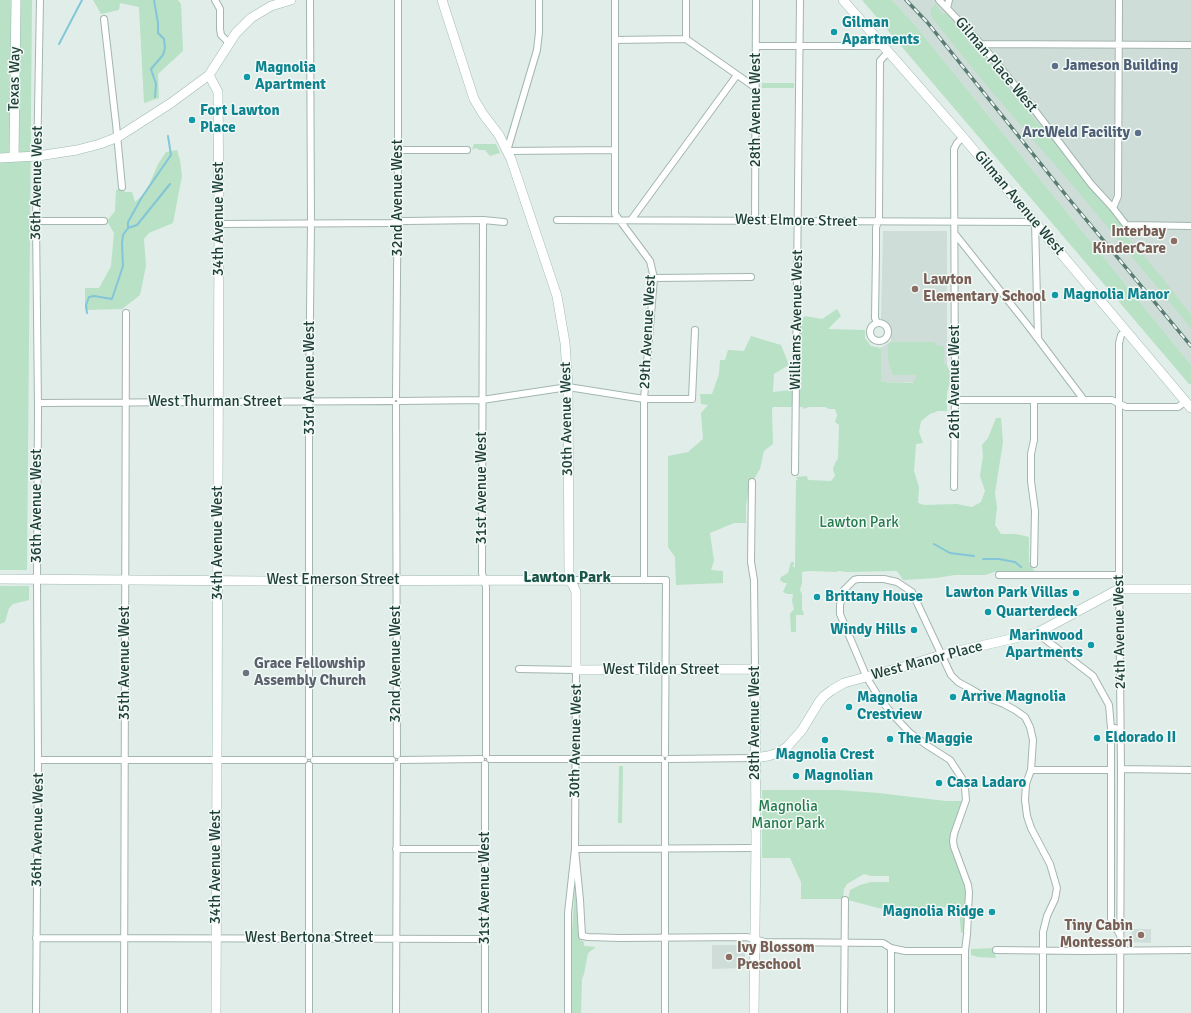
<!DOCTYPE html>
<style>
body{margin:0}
canvas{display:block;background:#e1ede8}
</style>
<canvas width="1191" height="1013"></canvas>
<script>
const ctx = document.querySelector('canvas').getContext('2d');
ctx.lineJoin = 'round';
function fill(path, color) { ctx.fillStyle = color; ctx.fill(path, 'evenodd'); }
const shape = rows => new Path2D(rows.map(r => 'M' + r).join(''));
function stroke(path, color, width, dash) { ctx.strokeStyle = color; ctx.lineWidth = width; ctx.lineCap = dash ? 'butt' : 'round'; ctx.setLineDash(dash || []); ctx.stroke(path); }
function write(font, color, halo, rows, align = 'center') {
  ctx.font = font + ' Signika,sans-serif'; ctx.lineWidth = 3; ctx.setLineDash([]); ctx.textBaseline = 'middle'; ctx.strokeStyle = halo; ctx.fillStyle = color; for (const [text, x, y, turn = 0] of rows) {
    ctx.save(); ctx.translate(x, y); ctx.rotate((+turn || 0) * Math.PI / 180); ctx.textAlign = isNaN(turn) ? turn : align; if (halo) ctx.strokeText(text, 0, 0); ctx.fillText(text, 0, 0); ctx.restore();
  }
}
const built = shape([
 [892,0,1191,0,1191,365,914,24],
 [883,231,947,231,947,383,880,382,881,348,891,341,891,327,881,319],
 [1132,929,1151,929,1151,943,1131,942],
 [712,945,745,945,745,968,712,969]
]);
const green = shape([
 [0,0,32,0,27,570,0,570],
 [93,0,178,0,181,4,183,51,158,74,159,98,144,103,139,7,120,3,119,10,101,14],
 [862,0,892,0,914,24,1191,365,1191,384,1189,384],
 [936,4,942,14,947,14,967,37,970,45,975,47,978,54,983,56,1020,103,1046,132,1123,225,1125,234,1160,275,1191,315,1191,328,1086,201,992,92,944,33,931,16,931,9],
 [762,83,794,83,794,88,762,88],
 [474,144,496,144,500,153,490,156,485,150,480,150,475,148,472,150],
 [177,150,180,160,182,176,173,223,149,233,144,239,146,266,140,295,122,309,85,310,85,288,99,288,111,266,114,233,107,221,115,211,116,190,123,188,125,192,132,192,135,202,143,195,150,183,158,164,166,152],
 [837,309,841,316,828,329,865,330,865,338,871,346,881,348,881,382,913,383,917,375,893,375,888,359,888,346,891,342,934,342,938,346,944,346,944,364,946,364,952,375,947,393,947,411,938,411,930,414,921,421,919,432,923,443,916,444,914,471,919,487,918,503,925,505,957,504,972,507,981,502,985,491,980,476,983,456,982,445,988,438,996,418,1001,418,1003,442,995,493,997,507,995,525,1001,534,1016,534,1029,537,1029,562,1035,572,1020,574,1015,572,994,572,985,575,955,575,936,578,903,580,897,571,847,572,839,571,836,572,809,571,802,572,802,583,800,590,802,594,802,609,804,615,796,615,796,632,791,632,790,614,794,609,792,601,793,594,787,594,783,592,787,583,784,583,780,580,781,577,788,573,791,562,794,562,793,567,795,567,796,480,798,480,796,477,807,476,808,480,831,481,835,476,833,469,836,461,838,459,839,425,835,422,837,415,835,409,829,409,825,407,809,407,803,409,803,407,773,407,772,409,773,444,764,451,760,469,749,487,746,506,746,523,734,523,710,533,714,561,711,570,723,571,723,583,676,585,675,557,668,547,668,456,688,452,703,439,701,413,708,405,701,404,700,394,712,394,719,374,720,360,725,360,728,350,744,351,751,336,781,345,789,365,774,374,773,392,800,389,801,377,799,377,801,362,798,362,800,353,801,352,799,322,805,316,822,319],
 [0,586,29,586,29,600,13,604,9,608,5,622,0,624],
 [619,766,623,766,622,823,618,823],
 [762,790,839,790,878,793,946,801,963,801,956,834,956,847,969,889,967,919,963,932,961,933,959,908,946,907,932,910,886,910,848,900,850,890,860,885,871,882,889,882,889,876,871,876,864,874,847,884,844,889,843,899,801,899,801,882,790,858,762,858],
 [575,887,578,906,580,940,584,942,584,946,596,947,588,953,584,974,582,979,581,1013,570,1013,571,946],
 [993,948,996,958,978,957,971,955,971,949]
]);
const stream = shape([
 [154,0,158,23,158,33,164,39,165,48,163,55,151,69,156,84,155,97],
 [59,44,82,0],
 [128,228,137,225,170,184],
 [87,313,86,305,89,297,94,296,112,299,123,266,122,243,123,235,128,228,128,222,142,197,171,155,168,136],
 [934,544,950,553,974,556],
 [983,559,999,559,1015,562,1021,567]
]);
const street = shape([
 [215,0,220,9,220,29,221,35,229,43],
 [539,0,539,32,537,50,507,151,614,150],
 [615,0,615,214,650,261,654,278,644,399,644,580],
 [939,0,981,44,1030,104,1091,184,1113,208,1126,225,1191,226],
 [947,8,949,0],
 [104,19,116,124,122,187],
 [686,39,686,0],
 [615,40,686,39,756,88],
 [981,44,1191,45],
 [756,46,882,46],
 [398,150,467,150],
 [1113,208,1118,196,1119,0],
 [483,220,482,573,486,587,486,755],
 [557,220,1035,222,1038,338],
 [631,220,737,75],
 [36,221,104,221],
 [755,221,756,0],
 [219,224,391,223,404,221,483,220,504,222],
 [955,234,1026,323,1084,400],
 [654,278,751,277],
 [877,323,875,318,876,253,876,228,879,217,880,61,888,52],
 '870 332a9 9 0 1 1 18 0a9 9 0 1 1-18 0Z',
 [396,397,398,157,398,0],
 [955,400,1112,400,1126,407,1178,407,1185,402],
 [400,401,482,400,568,387,644,399,692,399,695,330],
 [38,403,392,401],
 [396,405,397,755],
 [795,472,800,0],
 [752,482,751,562,754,580,755,669],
 [954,487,955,394,954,149,957,143,963,137],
 [1034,564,1035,511,1031,481,1031,454,1034,440,1034,400],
 [999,575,1119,575],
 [569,580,666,580,665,754],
 [1037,633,1093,676,1109,705,1111,728,1115,728],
 [519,669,576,670,575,849,568,913,568,1013],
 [1111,728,1111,919,1120,935],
 [309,756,309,401,311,223,310,0],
 [490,759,661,759],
 [669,759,755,758],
 [38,760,304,760],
 [314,760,392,760],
 [401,760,481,759],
 [1121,769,1191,770],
 [1031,770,1111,770],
 [756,848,575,849,580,900,582,936,588,937,620,938,747,937,765,942,883,943,891,948,905,951,965,951],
 [396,849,485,849],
 [36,938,485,939],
 [891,948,891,1013],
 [996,950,1084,951,1191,950],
 [36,1013,38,760,37,579,38,408,36,221,40,0],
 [124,1013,126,313],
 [309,1013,309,765],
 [396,1013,397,764],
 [485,1013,485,764],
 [665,1013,665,763],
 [844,1013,845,900],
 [965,1013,965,951,967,934,969,892,968,885,954,847,953,841,954,834,966,800,965,788,963,780,950,760,928,746,910,733,894,716,880,699,867,678,840,614,840,605,844,590,854,580,858,579,884,579,897,582,912,592,951,675,958,682,969,688,983,696,1004,704,1015,710,1025,717,1030,727,1033,740,1031,770,1026,784,1025,800,1027,816,1031,828,1050,864,1057,888,1055,899,1047,916,1043,932,1043,1013],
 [1120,1013,1121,769,1119,575,1119,343,1121,335,1126,331]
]);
const secondary = shape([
 [442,0,474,99,483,114,499,135,511,159,557,296,565,343,568,387,569,580,573,585,576,592,576,670,755,669,756,842,754,1013],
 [843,0,963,137,1191,408],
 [209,75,218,92,219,224,216,1013],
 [14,157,16,0],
 [0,158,38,156,77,150,100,144,118,137,171,103,209,75,236,33,251,18,271,6,291,0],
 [0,579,266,581,569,580],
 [755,758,768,756,778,753,787,747,802,730,819,702,824,696,832,690,844,683,906,666,941,655,1037,633,1119,589,1191,589]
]);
const rail = shape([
 [906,0,927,22,1069,199,1191,346]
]);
const markers = [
 [834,32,4,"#0f9aa8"],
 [1055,66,4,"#5c6f8a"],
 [247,77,4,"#0f9aa8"],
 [192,120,4,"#0f9aa8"],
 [1138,133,4,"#5c6f8a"],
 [1174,241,4,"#8d6e63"],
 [915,289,4,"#8d6e63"],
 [1055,295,4,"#0f9aa8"],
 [1076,593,4,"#0f9aa8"],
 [817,597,4,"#0f9aa8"],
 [988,612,4,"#0f9aa8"],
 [914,630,4,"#0f9aa8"],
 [1091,645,4,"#0f9aa8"],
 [246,673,4,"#6b7280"],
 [953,697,4,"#0f9aa8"],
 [849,707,4,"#0f9aa8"],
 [1097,738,4,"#0f9aa8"],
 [890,739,4,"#0f9aa8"],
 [825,740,4,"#0f9aa8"],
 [796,776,4,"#0f9aa8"],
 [939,783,4,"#0f9aa8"],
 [992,912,4,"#0f9aa8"],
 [1141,935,4,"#8d6e63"],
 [729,957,4,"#8d6e63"]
];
const cultureNames = [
 ["Gilman",842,23],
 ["Apartments",842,40],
 ["Magnolia",255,68],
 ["Apartment",255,85],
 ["Fort Lawton",200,111],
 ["Place",200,128],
 ["Magnolia Manor",1063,295],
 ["Lawton Park Villas",1068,593,"right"],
 ["Brittany House",825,597],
 ["Quarterdeck",996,612],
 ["Windy Hills",906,630,"right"],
 ["Marinwood",1083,636,"right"],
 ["Apartments",1083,653,"right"],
 ["Arrive Magnolia",961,697],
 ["Magnolia",857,698],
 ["Crestview",857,715],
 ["Eldorado II",1105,738],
 ["The Maggie",898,739],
 ["Magnolia Crest",825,755,"center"],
 ["Magnolian",804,776],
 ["Casa Ladaro",947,783],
 ["Magnolia Ridge",984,912,"right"]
];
const streetNames = [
 ["Gilman Place West",996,65,50],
 ["Texas Way",15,79,-89],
 ["28th Avenue West",756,110,-90],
 ["36th Avenue West",37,183,-89],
 ["32nd Avenue West",398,198,-90],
 ["Gilman Avenue West",1019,203,50],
 ["34th Avenue West",219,219,-90],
 ["West Elmore Street",796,221,1],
 ["Williams Avenue West",797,320,-89],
 ["29th Avenue West",648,332,-87],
 ["33rd Avenue West",310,378,-90],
 ["26th Avenue West",955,382,-90],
 ["West Thurman Street",215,402],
 ["30th Avenue West",567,419,-91],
 ["31st Avenue West",482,488,-90],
 ["36th Avenue West",37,506,-90],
 ["34th Avenue West",218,543,-90],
 ["West Emerson Street",333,580],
 ["24th Avenue West",1120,632,-91],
 ["West Manor Place",927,661,-15],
 ["35th Avenue West",125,663,-90],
 ["32nd Avenue West",396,664,-90],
 ["West Tilden Street",661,670],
 ["28th Avenue West",755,723,-90],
 ["30th Avenue West",576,741,-89],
 ["36th Avenue West",38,830,-89],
 ["34th Avenue West",216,867,-90],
 ["31st Avenue West",485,888,-90],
 ["West Bertona Street",309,938]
];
const serviceNames = [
 ["Jameson Building",1063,66],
 ["ArcWeld Facility",1130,133,"right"]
];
const educationNames = [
 ["Interbay",1166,232],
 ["KinderCare",1166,249],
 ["Lawton",923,280,"left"],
 ["Elementary School",923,297,"left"],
 ["Tiny Cabin",1133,926],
 ["Montessori",1133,943],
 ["Ivy Blossom",737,948,"left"],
 ["Preschool",737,965,"left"]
];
const parkNames = [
 ["Lawton Park",859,523],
 ["Magnolia",788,807],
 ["Manor Park",788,824]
];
const worshipNames = [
 ["Grace Fellowship",254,664],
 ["Assembly Church",254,681]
];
const neighbourhoodNames = [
 ["Lawton Park",567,578]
];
fill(built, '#cfddd8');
fill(green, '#b8e1c5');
stroke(stream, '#83c6d8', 2);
stroke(street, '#a3b6b0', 8);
stroke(secondary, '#9ebab2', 10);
stroke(street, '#fff', 6);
stroke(secondary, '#fff', 9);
stroke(rail, '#5a7c74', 3.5);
stroke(rail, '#f2f9f6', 2, [6]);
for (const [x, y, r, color] of markers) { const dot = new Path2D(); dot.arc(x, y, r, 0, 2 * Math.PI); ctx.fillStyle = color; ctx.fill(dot); stroke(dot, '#f2f9f6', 1.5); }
write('bold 15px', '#0d838f', '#f2f9f6', cultureNames, 'left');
write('15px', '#1f4039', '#f2f9f6', streetNames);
write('bold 15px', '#4e5e75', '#f2f9f6', serviceNames, 'left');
write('bold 15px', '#785e54', '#f2f9f6', educationNames, 'right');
write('15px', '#257b4c', '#f2f9f6', parkNames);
write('bold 15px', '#5b616d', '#f2f9f6', worshipNames, 'left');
write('bold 16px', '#195449', '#f2f9f6', neighbourhoodNames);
</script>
